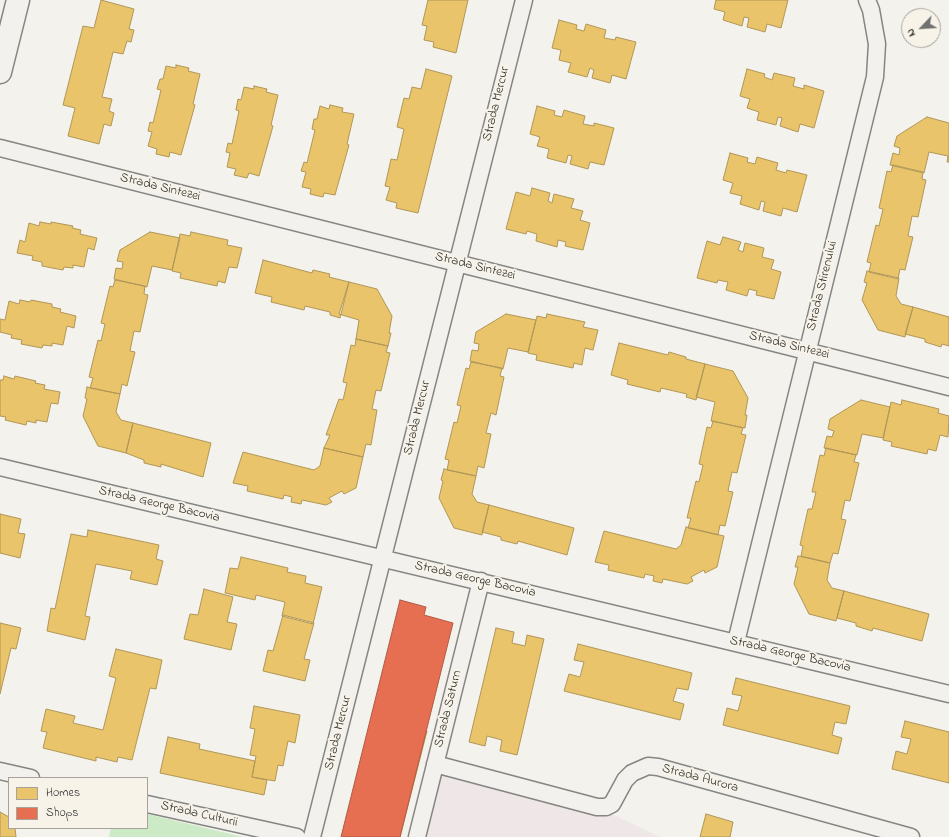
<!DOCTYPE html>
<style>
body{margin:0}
#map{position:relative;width:949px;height:837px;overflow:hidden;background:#f4f2ec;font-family:"Indie Flower",sans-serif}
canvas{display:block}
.legend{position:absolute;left:8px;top:777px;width:140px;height:52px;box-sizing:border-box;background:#f7f3e8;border:1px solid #a5a39c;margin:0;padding:5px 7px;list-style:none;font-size:12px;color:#2b2b2b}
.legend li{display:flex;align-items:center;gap:8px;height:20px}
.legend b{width:20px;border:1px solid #a5a39c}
.north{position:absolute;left:901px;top:8px;width:40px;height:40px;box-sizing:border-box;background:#f7f3e8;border:1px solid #a5a39c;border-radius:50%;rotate:245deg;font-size:11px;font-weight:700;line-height:16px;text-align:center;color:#2b2b2b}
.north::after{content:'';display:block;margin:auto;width:14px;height:18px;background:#71716f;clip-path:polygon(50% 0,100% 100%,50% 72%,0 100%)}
</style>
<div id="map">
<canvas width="949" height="837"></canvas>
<ul class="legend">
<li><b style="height:11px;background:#e9c46a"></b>Homes</li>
<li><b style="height:11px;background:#e76f51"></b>Shops</li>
</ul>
<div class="north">N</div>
</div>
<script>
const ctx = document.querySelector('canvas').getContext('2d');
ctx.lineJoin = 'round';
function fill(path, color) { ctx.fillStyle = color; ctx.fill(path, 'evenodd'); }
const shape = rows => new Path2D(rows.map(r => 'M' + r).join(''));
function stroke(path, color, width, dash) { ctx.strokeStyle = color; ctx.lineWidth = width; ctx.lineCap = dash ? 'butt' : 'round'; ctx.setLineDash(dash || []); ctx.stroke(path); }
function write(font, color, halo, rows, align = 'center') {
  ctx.font = font + ' "Indie Flower",sans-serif'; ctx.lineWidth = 4; ctx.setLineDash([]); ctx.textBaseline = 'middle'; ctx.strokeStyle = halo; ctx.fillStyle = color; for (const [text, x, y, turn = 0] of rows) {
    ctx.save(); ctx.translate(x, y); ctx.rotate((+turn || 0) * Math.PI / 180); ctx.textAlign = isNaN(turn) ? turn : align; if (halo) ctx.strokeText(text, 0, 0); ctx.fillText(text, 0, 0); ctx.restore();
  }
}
const built = shape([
 [435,764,597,807,660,837,417,837]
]);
const green = shape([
 [147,814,243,837,109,837,111,828,147,828]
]);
const homes = shape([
 [101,0,134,9,129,29,134,30,131,42,127,41,123,54,113,52,102,97,112,99,109,111,114,113,111,126,104,124,99,144,68,136,75,108,63,105,83,26,94,28,101,0],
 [428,0,468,0,456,53,433,47,434,42,424,40,427,26,422,25,428,0],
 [716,0,788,0,781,28,767,24,765,32,747,27,749,18,744,17,742,26,723,20,725,12,714,9,716,0],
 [559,20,577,25,576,29,584,31,586,24,606,30,604,38,615,40,616,37,636,42,626,79,612,75,610,83,592,78,594,70,590,68,587,77,568,72,571,63,559,60,561,50,552,48,559,20],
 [176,65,189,68,188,71,200,74,193,104,195,105,181,155,170,152,169,157,156,154,157,149,148,146,152,132,148,131,150,122,153,123,161,90,157,89,160,79,163,79,166,66,176,68,176,65],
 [426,69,452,76,418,213,396,208,397,203,386,200,390,187,385,186,391,159,397,160,404,129,397,127,404,98,409,99,412,87,421,89,426,69],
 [747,69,765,74,764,77,772,80,774,73,795,78,793,86,804,89,804,85,824,91,814,128,800,124,798,132,780,126,782,118,778,117,776,125,757,120,759,112,747,108,750,99,740,96,747,69],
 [254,86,267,89,266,92,278,95,271,125,273,126,259,176,249,173,247,178,234,175,236,169,227,167,230,153,226,152,228,143,232,144,239,111,236,110,238,99,241,100,244,87,254,89,254,86],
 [330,105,343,108,342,112,354,114,347,144,349,145,335,195,324,193,323,197,310,194,311,189,302,187,306,172,301,171,304,162,307,163,315,130,312,129,314,119,317,119,320,106,329,109,330,105],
 [537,106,555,111,554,115,562,117,564,110,585,116,583,124,594,126,594,123,614,128,604,165,590,162,588,169,570,164,572,156,568,155,566,163,547,158,549,149,537,146,540,137,530,134,537,106],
 [927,117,949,123,949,162,947,162,948,156,929,152,924,173,890,165,893,153,899,155,900,148,894,146,897,136,927,117],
 [730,153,748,158,747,162,755,164,757,157,778,163,776,170,786,173,787,170,807,175,797,212,783,208,781,216,763,211,765,202,761,201,759,210,740,204,742,196,730,193,733,183,723,180,730,153],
 [893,165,923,172,922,179,926,180,918,217,912,216,908,236,913,237,905,270,900,269,898,279,869,272,871,263,867,262,876,225,879,226,883,209,879,208,887,171,891,172,893,165],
 [532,188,550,193,548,201,552,203,554,194,574,199,571,208,583,211,580,220,590,223,583,250,565,246,566,242,558,240,557,247,536,241,537,234,527,231,526,234,506,229,516,192,530,196,532,188],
 [40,222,51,224,51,222,73,226,72,228,81,230,80,234,97,238,94,250,88,248,84,267,73,265,73,268,64,267,63,270,42,266,42,262,32,260,33,256,17,253,20,240,25,242,29,223,39,226,40,222],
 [150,232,180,238,172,270,152,266,147,287,114,279,116,268,122,269,123,262,117,261,120,250,150,232],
 [191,232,228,240,227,245,242,248,237,268,229,267,225,283,218,281,217,286,180,278,181,273,172,271,180,234,190,236,191,232],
 [723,237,741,242,738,250,743,252,745,243,764,248,762,257,774,260,771,269,781,272,774,299,756,295,757,291,749,289,747,296,726,290,728,282,718,280,717,283,697,278,707,241,720,245,723,237],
 [263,260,312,273,313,270,330,274,329,277,349,282,340,318,330,315,330,312,305,306,304,310,271,302,272,297,255,293,263,260],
 [867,271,899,278,896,296,901,304,913,307,905,337,878,330,862,300,867,283,864,282,867,271],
 [115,280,145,286,144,294,148,295,140,332,134,331,130,351,135,352,127,386,122,384,120,394,90,388,93,378,89,377,98,340,101,341,105,324,101,323,110,286,113,287,115,280],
 [349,282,377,289,392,316,389,333,391,333,388,346,356,339,359,320,339,314,349,282],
 [20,300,30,302,31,300,52,304,52,307,61,309,60,312,76,316,74,328,67,326,63,345,52,343,52,346,43,345,42,348,21,344,22,340,11,338,12,335,0,332,0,319,5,320,9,301,19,304,20,300],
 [913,307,949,317,949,346,942,344,941,347,925,342,925,339,905,334,913,307],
 [506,314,536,320,528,352,508,348,503,369,470,361,472,350,478,351,479,344,474,343,476,332,506,314],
 [547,314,585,322,583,327,598,330,593,350,585,348,582,365,574,363,573,368,536,360,537,355,528,353,537,316,546,318,547,314],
 [356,339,388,346,386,352,390,353,381,391,376,390,372,409,377,410,371,445,366,444,363,457,324,448,330,435,326,435,339,399,343,400,347,383,343,382,351,345,355,346,356,339],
 [619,343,668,355,669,352,686,357,686,359,705,364,696,400,686,397,687,394,661,388,660,392,627,384,628,380,611,375,619,343],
 [471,362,502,368,500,376,504,377,496,415,491,413,486,433,491,434,484,468,478,466,476,476,447,470,449,460,445,459,454,422,457,423,461,406,457,405,466,368,469,369,471,362],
 [705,364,733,371,748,398,745,415,747,415,745,428,711,421,715,402,696,397,705,364],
 [4,376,14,379,15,376,36,381,35,383,45,385,44,389,60,392,58,404,51,403,47,422,36,420,36,423,27,421,26,425,5,420,6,417,0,416,0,380,3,380,4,376],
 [87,387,120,394,116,412,121,420,133,423,126,453,98,446,83,416,87,399,85,398,87,387],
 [861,400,890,407,883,438,862,434,857,455,824,448,827,436,832,437,834,431,828,429,830,419,861,400],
 [902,400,939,409,938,413,949,416,948,437,940,435,936,451,928,449,927,454,891,446,892,442,883,440,891,402,901,405,902,400],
 [713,421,743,428,741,434,746,435,737,473,732,472,728,491,733,492,725,526,720,525,718,535,688,528,691,518,687,518,696,481,699,482,703,465,699,464,707,427,711,428,713,421],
 [133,423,211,443,203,477,161,464,161,467,144,463,144,460,126,453,133,423],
 [324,448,363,457,356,488,344,494,342,491,329,498,332,502,326,505,302,500,301,504,291,502,292,497,284,495,283,499,247,491,248,486,233,483,243,452,314,470,320,466,324,448],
 [826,448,856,455,854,462,859,463,850,501,845,500,841,519,846,520,838,554,833,553,830,563,801,556,803,546,800,545,808,509,812,509,816,492,812,492,820,455,824,456,826,448],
 [444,469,476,476,472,494,477,502,489,505,482,535,454,528,439,498,443,481,441,480,444,469],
 [489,505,574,528,567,555,518,541,517,544,501,540,501,537,482,532,489,505],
 [0,514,21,519,18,533,25,534,20,558,0,553,0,514],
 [686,527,724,536,717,567,705,573,704,570,691,577,693,581,687,584,663,579,662,583,653,581,654,576,645,574,644,578,608,570,609,565,595,562,604,531,676,549,681,545,686,527],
 [88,530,159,545,156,559,163,561,157,585,130,579,132,571,96,564,85,616,90,617,85,640,47,631,51,608,55,609,71,534,87,537,88,530],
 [798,556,830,563,827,580,832,588,844,591,836,621,809,614,794,584,798,567,795,567,798,556],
 [241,557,288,568,287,572,306,576,305,583,322,587,313,624,282,616,285,602,256,595,255,600,225,593,230,568,238,569,241,557],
 [204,589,233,597,227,622,237,624,231,650,184,639,190,614,198,615,204,589],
 [844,591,929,614,922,641,873,628,872,631,856,626,856,623,837,618,844,591],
 [283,615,314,623,304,659,310,660,305,681,263,671,268,650,273,651,283,615],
 [0,623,21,628,16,649,11,648,0,694,0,623],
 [496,628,514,632,512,643,525,646,527,635,544,639,517,755,500,751,502,740,487,736,485,746,469,742,496,628],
 [578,644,692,673,688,690,677,688,673,701,684,704,680,720,564,691,569,674,580,677,584,662,574,660,578,644],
 [116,649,162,660,156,689,150,688,132,760,118,757,117,762,96,757,96,761,43,748,47,732,41,731,46,709,75,716,73,723,103,730,116,678,109,676,116,649],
 [736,678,850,706,846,724,835,722,832,735,842,738,838,754,723,725,727,708,738,711,742,696,732,694,736,678],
 [254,706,300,715,295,743,288,741,283,766,278,765,275,781,252,777,256,756,250,755,255,729,250,728,254,706],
 [381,719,399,724,396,735,410,738,413,727,427,731,400,837,351,837,381,719],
 [905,721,949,732,949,783,892,769,896,751,907,754,911,739,901,737,905,721],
 [168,737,200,744,199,749,255,761,252,777,267,780,264,795,160,773,168,737],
 [0,812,9,817,9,828,15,828,16,837,0,837,0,812],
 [706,814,733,822,730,837,700,837,706,814]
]);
const shops = shape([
 [400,600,426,607,424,615,453,623,400,837,341,837,400,600]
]);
const street = shape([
 [0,148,949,387],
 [0,467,949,694],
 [736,642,875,77,877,44,871,10,867,0],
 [435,764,597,807,606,807,612,804,625,780,632,773,648,766,658,767,911,837],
 [0,771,31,778],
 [147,804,297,837],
 [312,837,524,0],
 [417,837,481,581]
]);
const secondary = shape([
 [0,72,18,0]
]);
const streetNames = [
 ["Strada Mercur",497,104,-76],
 ["Strada Sintezei",160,188,14],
 ["Strada Sintezei",475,267,14],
 ["Strada Stirenului",823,286,-76],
 ["Strada Sintezei",789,346,14],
 ["Strada Mercur",418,418,-76],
 ["Strada George Bacovia",159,505,13],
 ["Strada George Bacovia",475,580,13],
 ["Strada George Bacovia",790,655,13],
 ["Strada Saturn",449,709,-76],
 ["Strada Mercur",339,733,-76],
 ["Strada Aurora",700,779,15],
 ["Strada Culturii",199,815,13]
];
fill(built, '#eee6e7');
fill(green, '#cceac6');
fill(homes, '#e9c46a');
stroke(homes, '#b09657', 1);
fill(shops, '#e76f51');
stroke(shops, '#af5b46', 1);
stroke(street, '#858582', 19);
stroke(secondary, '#858582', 25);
stroke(street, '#f2f1ed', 16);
stroke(secondary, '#f2f1ed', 22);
write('13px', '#2b2b2b', '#f7f3e8', streetNames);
</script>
